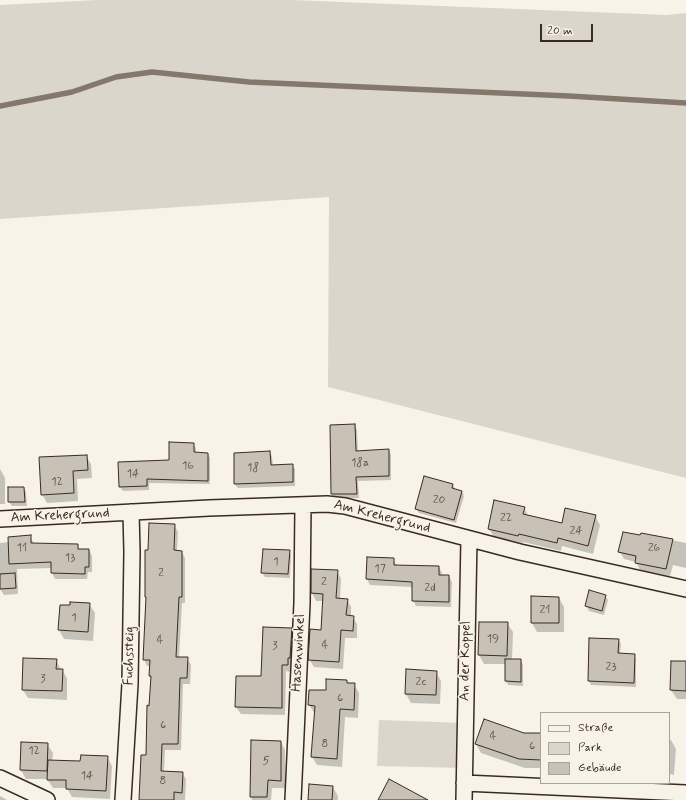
<!DOCTYPE html>
<meta charset="utf-8">
<style>
body{margin:0}
#map{position:relative;width:686px;height:800px;overflow:hidden;background:#f7f3e8;font-family:Mynerve,sans-serif}
canvas{display:block}
.legend{position:absolute;left:540px;top:712px;width:130px;height:72px;box-sizing:border-box;background:#f7f3e8;border:1px solid #aca397;margin:0;padding:5px 7px;list-style:none;font-size:12px;color:#3b2a1e}
.legend li{display:flex;align-items:center;gap:8px;height:20px}
.legend b{width:20px;border:1px solid #aca397}
.scale{position:absolute;left:540px;top:24px;width:53px;height:18px;box-sizing:border-box;border:2px solid #3b2a1e;border-top:0;padding-left:5px;font-size:12px;line-height:14px;white-space:nowrap;color:#3b2a1e;-webkit-text-stroke:3px #f7f3e8;paint-order:stroke}
</style>
<div id="map">
<canvas width="686" height="800"></canvas>
<ul class="legend">
<li><b style="height:5px;background:#f7f3e8"></b>Straße</li>
<li><b style="height:11px;background:#dbd6cb"></b>Park</li>
<li><b style="height:11px;background:#c8c1b6"></b>Gebäude</li>
</ul>
<div class="scale">20 m</div>
</div>
<script>
const ctx = document.querySelector('canvas').getContext('2d');
ctx.lineJoin = 'round';
function fill(path, color) { ctx.fillStyle = color; ctx.fill(path, 'evenodd'); }
const shape = rows => new Path2D(rows.map(r => 'M' + r).join(''));
function stroke(path, color, width, dash) { ctx.strokeStyle = color; ctx.lineWidth = width; ctx.lineCap = dash ? 'butt' : 'round'; ctx.setLineDash(dash || []); ctx.stroke(path); }
function write(font, color, halo, rows, align = 'center') {
  ctx.font = font + ' Mynerve,sans-serif'; ctx.lineWidth = 3; ctx.setLineDash([]); ctx.textBaseline = 'middle'; ctx.strokeStyle = halo; ctx.fillStyle = color; for (const [text, x, y, turn = 0] of rows) {
    ctx.save(); ctx.translate(x, y); ctx.rotate((+turn || 0) * Math.PI / 180); ctx.textAlign = isNaN(turn) ? turn : align; if (halo) ctx.strokeText(text, 0, 0); ctx.fillText(text, 0, 0); ctx.restore();
  }
}
const green = shape([
 [97,0,291,0,667,15,686,13,686,478,328,387,329,197,0,219,0,5],
 [379,720,465,723,464,768,377,766]
]);
const shadow = shape([
 [355,425,357,430,358,452,389,450,391,455,391,480,358,481,359,498,335,498,332,494,331,426],
 [193,444,196,448,196,453,208,454,210,458,210,484,149,483,149,490,123,491,120,487,170,461],
 [270,452,272,457,273,466,292,465,295,469,295,486,238,488,235,484,235,454],
 [86,456,91,464,92,478,77,479,78,501,47,503,42,494],
 [0,469,5,478,5,504,0,504],
 [453,485,455,489,462,491,464,496,456,523,419,513,416,509],
 [24,488,26,492,27,506,12,506,9,502],
 [524,508,529,517,562,524,595,516,600,525,593,554,562,546,561,551,523,542,523,543,494,537,489,529],
 [174,525,178,532,177,551,182,552,185,558,185,603,182,603,179,658,187,658,191,665,190,684,183,684,181,750,165,750,164,772,182,773,186,779,185,800,140,800,146,756,151,679,150,676,150,666,147,666,144,659,149,551],
 [642,534,686,543,686,568,673,565,670,576,640,570,636,562,624,559,620,552,641,537],
 [30,536,34,544,77,545,80,550,89,550,92,556,92,572,88,572,87,579,55,579,52,573,52,568,17,569,18,594,4,595,0,589,0,543,9,542],
 [289,551,291,555,290,578,265,577,262,573],
 [368,558,393,559,397,566,439,567,442,573,442,576,449,576,452,582,451,607,416,606,413,600,413,587,370,585,367,579],
 [337,571,341,579,340,599,347,600,351,607,351,616,353,617,357,624,357,638,345,638,343,669,314,667,309,659,322,631,324,601,316,601,312,593],
 [605,596,608,600,604,615,589,611,586,606],
 [559,598,564,607,564,632,537,632,532,623],
 [89,604,95,613,93,641,64,639,59,630],
 [507,623,513,632,512,660,521,660,523,665,523,686,508,685,506,681,506,664,484,664,479,655],
 [291,629,295,636,294,665,291,665,291,672,286,671,285,715,241,714,236,707,262,677],
 [618,640,621,644,620,654,634,655,636,659,636,687,591,685,589,681],
 [56,660,61,670,62,670,67,678,67,700,28,698,23,690],
 [686,662,686,699,677,699,671,690],
 [436,672,441,681,440,704,411,703,406,694],
 [346,681,348,684,354,684,359,693,358,718,345,717,342,767,317,765,312,757,315,714,309,705,310,691,327,692],
 [524,734,541,734,541,768,525,768,481,753,476,744],
 [669,740,671,740,676,749,674,775,669,774],
 [281,742,285,750,285,788,272,788,271,800,252,800,251,797],
 [47,744,53,753,52,761,81,762,107,757,112,766,110,799,72,797,67,788,53,788,47,779,26,779,21,770],
 [333,787,338,796,338,800,309,800],
 [0,796,7,800,0,800]
]);
const stream = shape([
 [0,106,72,92,116,77,152,72,249,82,569,96,686,103]
]);
const building = shape([
 [355,424,356,451,389,449,389,476,356,477,357,494,331,494,330,425,355,424],
 [169,442,194,443,194,452,208,453,208,481,147,479,147,486,119,487,118,462,169,460,169,442],
 [270,451,271,465,293,464,293,482,234,484,234,453,270,451],
 [87,455,88,470,73,471,74,493,41,495,39,457,87,455],
 [424,476,453,484,452,488,462,491,454,520,415,509,424,476],
 [8,487,24,487,25,502,8,502,8,487],
 [494,500,525,507,523,514,562,523,565,508,596,515,588,546,558,538,557,543,519,534,518,536,488,529,494,500],
 [149,523,175,524,174,550,182,551,182,597,179,597,176,657,188,657,187,678,180,678,178,744,162,744,161,771,183,772,182,793,174,792,174,800,139,800,141,755,146,755,147,705,149,706,151,676,149,676,150,660,143,660,146,597,145,597,145,550,148,550,149,523],
 [623,532,640,535,641,533,673,539,666,569,635,563,636,556,618,552,623,532],
 [31,535,31,543,78,544,78,549,89,549,89,567,85,567,85,574,51,573,51,562,9,564,8,537,31,535],
 [263,549,290,550,288,574,261,573,263,549],
 [367,557,394,558,394,565,439,566,439,575,449,575,449,602,412,601,412,582,366,579,367,557],
 [311,569,338,570,336,598,348,599,346,615,354,616,353,631,341,630,339,662,308,660,310,629,321,630,323,594,311,593,311,569],
 [15,573,16,588,0,589,0,574,15,573],
 [589,590,606,595,602,611,585,606,589,590],
 [531,596,559,597,559,623,531,623,531,596],
 [70,602,90,603,88,632,58,630,60,605,70,605,70,602],
 [479,622,508,622,507,656,478,655,479,622],
 [263,627,292,628,290,658,288,658,288,665,282,665,282,708,235,707,236,676,261,676,263,627],
 [589,638,619,639,618,653,635,654,634,683,588,681,589,638],
 [23,658,57,659,56,669,63,669,62,691,22,690,23,658],
 [505,659,521,659,521,682,505,681,505,659],
 [671,661,686,661,686,691,670,690,671,661],
 [406,669,437,671,436,695,405,694,406,669],
 [326,679,347,680,347,683,355,683,354,710,340,709,337,759,311,757,315,706,308,705,309,690,326,690,326,679],
 [484,719,524,733,541,733,541,760,519,759,475,744,484,719],
 [251,740,281,741,281,781,268,780,267,797,250,797,251,740],
 [21,742,48,743,47,771,20,770,21,742],
 [81,755,108,756,106,791,66,789,66,780,47,780,48,760,80,761,81,755],
 [389,779,428,800,378,800,389,779],
 [309,784,333,786,332,800,308,800,309,784]
]);
const street = shape([
 [0,519,209,508,327,504,345,506,520,552,686,589],
 [0,778,47,800],
 [464,783,686,793],
 [123,800,130,684,132,552,131,512],
 [293,800,302,603,303,505],
 [464,800,469,539]
]);
const numberNames = [
 ["18a",360,463],
 ["16",188,466],
 ["18",253,468],
 ["14",133,474],
 ["12",57,482],
 ["20",439,500],
 ["22",506,518],
 ["24",576,531],
 ["11",22,548],
 ["26",654,548],
 ["13",70,558],
 ["1",276,562],
 ["17",380,569],
 ["2",161,573],
 ["2",324,582],
 ["2d",430,588],
 ["21",545,610],
 ["1",74,618],
 ["19",493,639],
 ["4",160,640],
 ["4",325,645],
 ["3",275,646],
 ["23",611,667],
 ["3",43,679],
 ["2c",421,682],
 ["6",340,698],
 ["6",163,725],
 ["4",493,736],
 ["8",325,744],
 ["6",532,746],
 ["12",34,751],
 ["5",266,761],
 ["14",87,776],
 ["8",163,781]
];
const streetNames = [
 ["Am Krehergrund",60,516,-3],
 ["Am Krehergrund",382,517,14],
 ["Hasenwinkel",299,653,-87],
 ["Fuchssteig",130,656,-89],
 ["An der Koppel",466,661,-89]
];
fill(green, '#dbd6cb');
fill(shadow, '#0003');
stroke(stream, '#84786c', 5.5);
fill(building, '#c8c1b6');
stroke(building, '#3b2a1e', 1);
stroke(street, '#3b2a1e', 18);
stroke(street, '#f7f3e8', 15);
write('12px', '#5e5044', null, numberNames);
write('14px', '#3b2a1e', '#f7f3e8', streetNames);
</script>
